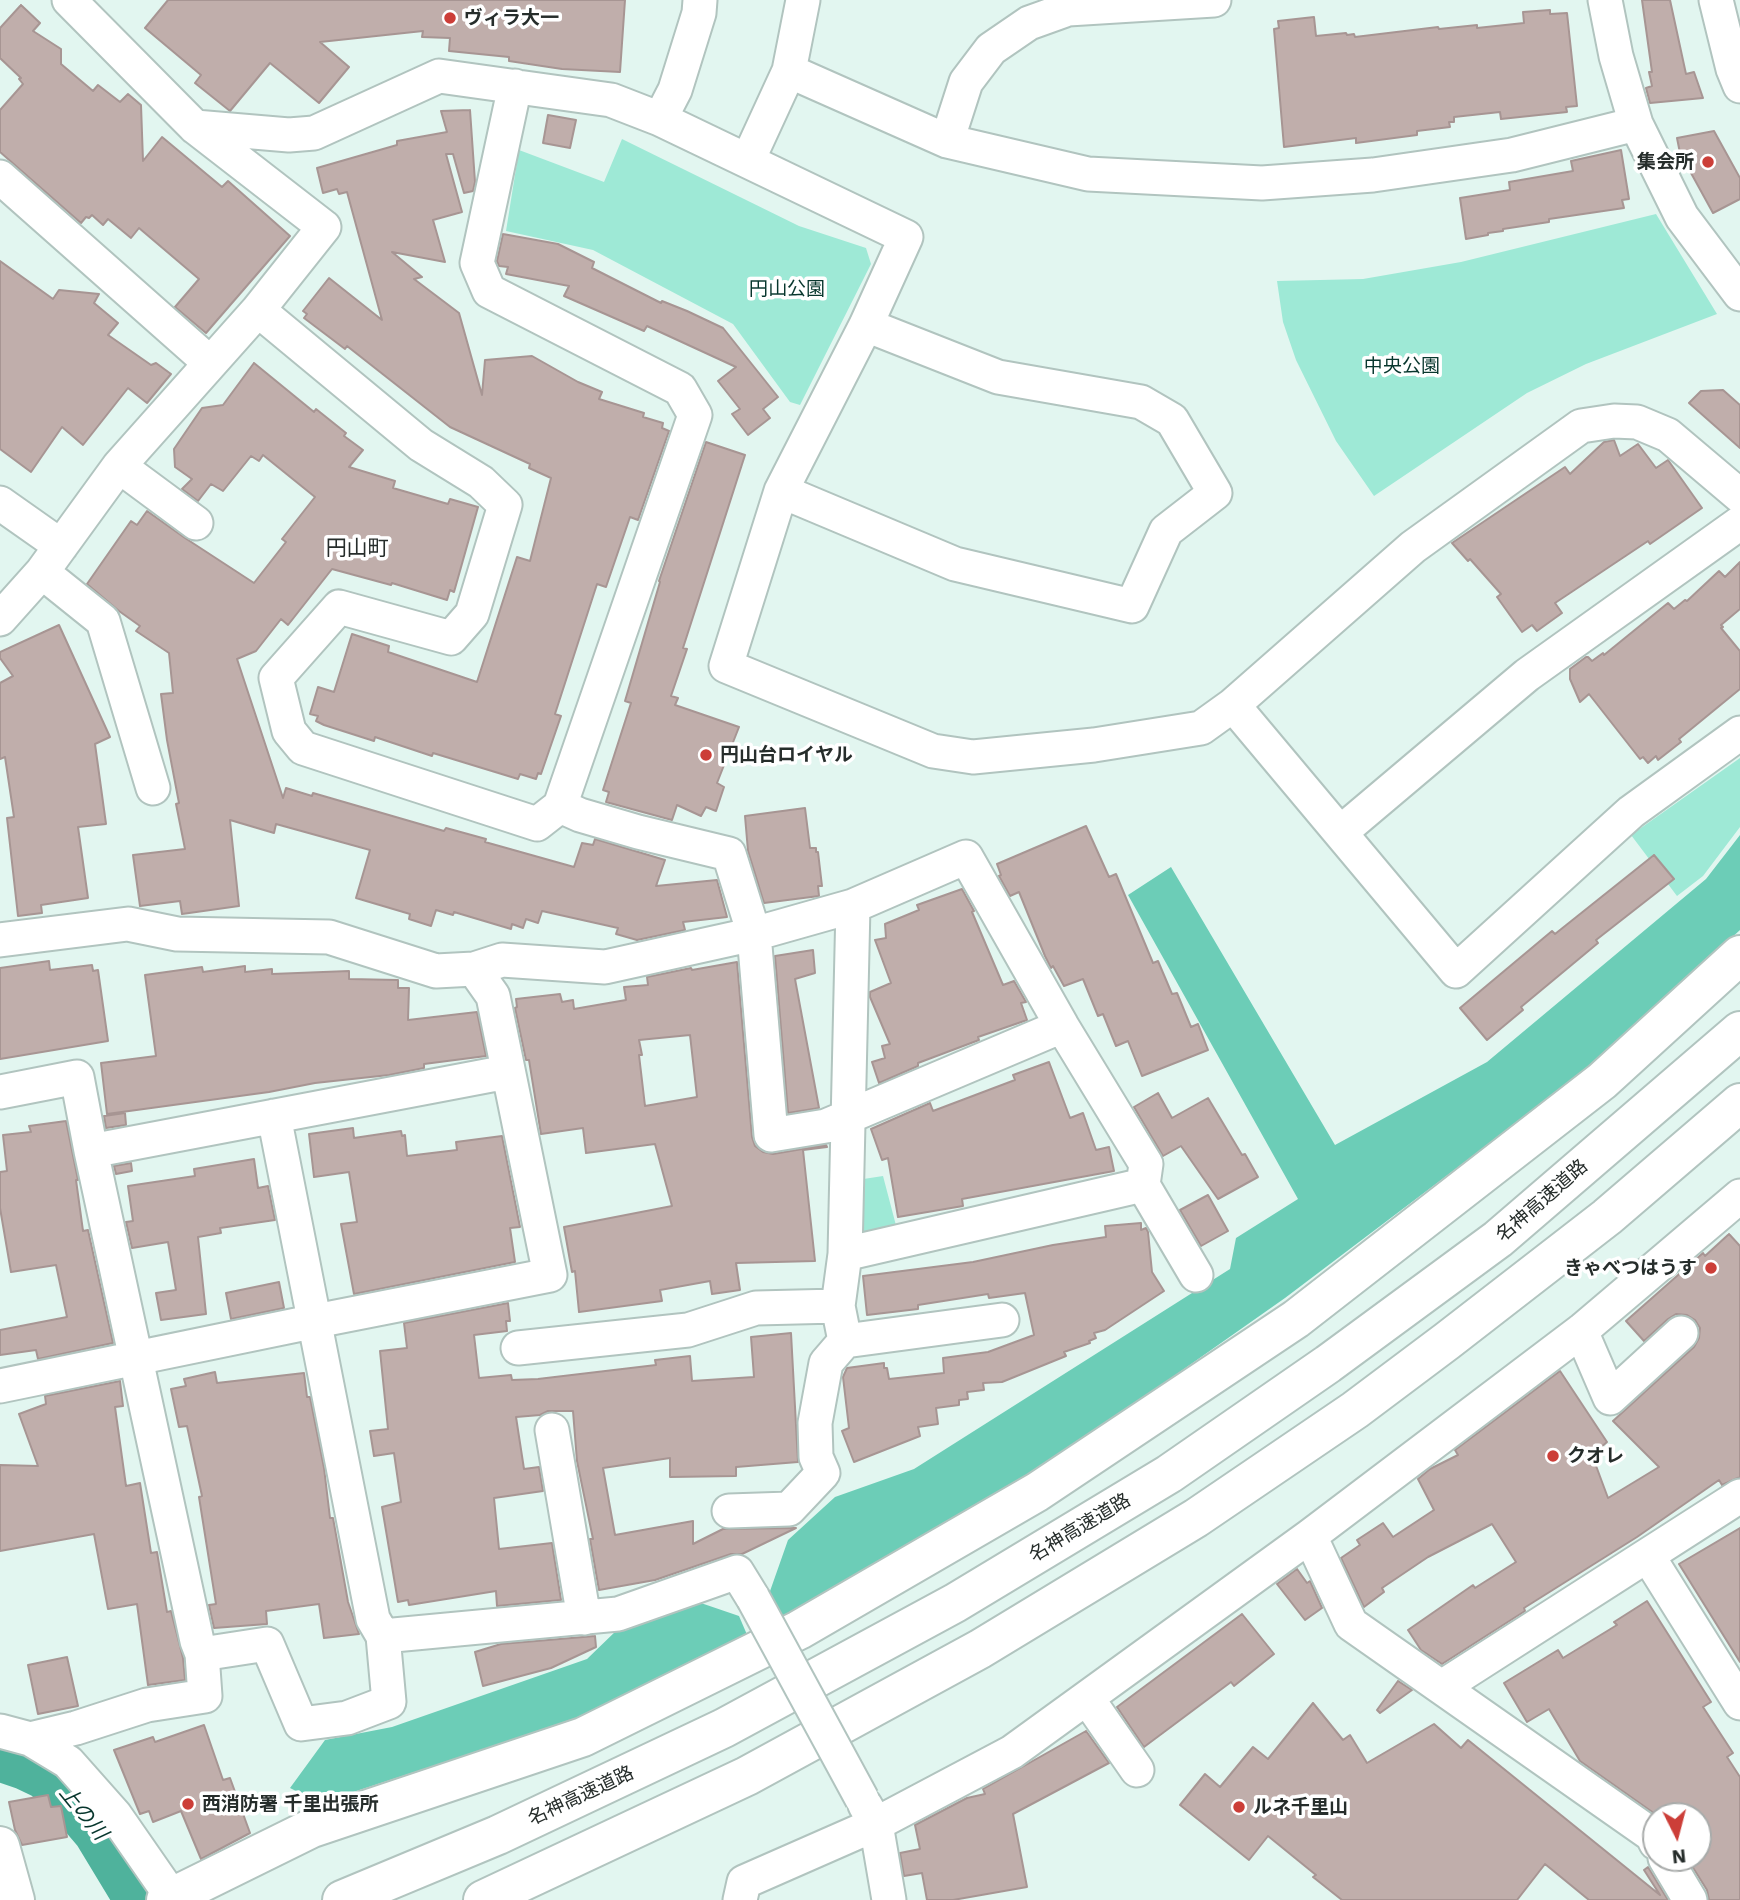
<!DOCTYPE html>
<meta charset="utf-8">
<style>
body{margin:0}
#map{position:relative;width:1740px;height:1900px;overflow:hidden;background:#e2f6f0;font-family:"Work Sans",sans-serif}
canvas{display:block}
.north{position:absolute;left:1642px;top:1802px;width:70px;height:70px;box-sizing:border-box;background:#fff;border:2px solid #a8abaa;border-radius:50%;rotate:174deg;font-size:19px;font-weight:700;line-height:28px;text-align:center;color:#262d2b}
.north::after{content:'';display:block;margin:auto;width:24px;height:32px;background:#cc3e38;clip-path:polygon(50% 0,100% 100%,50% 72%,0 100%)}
</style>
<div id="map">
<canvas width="1740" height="1900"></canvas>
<div class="north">N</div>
</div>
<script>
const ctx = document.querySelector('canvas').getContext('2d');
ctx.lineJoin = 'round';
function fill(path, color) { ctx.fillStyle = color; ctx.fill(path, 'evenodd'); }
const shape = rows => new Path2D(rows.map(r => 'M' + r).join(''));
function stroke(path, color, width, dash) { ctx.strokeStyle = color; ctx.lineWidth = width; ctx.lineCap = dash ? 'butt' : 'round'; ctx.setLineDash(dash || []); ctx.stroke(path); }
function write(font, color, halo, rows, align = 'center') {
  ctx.font = font + ' "Work Sans","Noto Sans JP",sans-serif'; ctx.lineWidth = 7; ctx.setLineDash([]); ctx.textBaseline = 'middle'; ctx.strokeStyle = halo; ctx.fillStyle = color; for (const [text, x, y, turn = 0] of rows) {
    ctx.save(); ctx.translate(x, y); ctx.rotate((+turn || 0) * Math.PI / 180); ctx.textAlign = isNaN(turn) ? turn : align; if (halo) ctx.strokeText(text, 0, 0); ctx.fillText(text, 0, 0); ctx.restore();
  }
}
const green = shape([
 [622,139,799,226,866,248,871,264,800,405,790,402,733,324,593,250,506,231,519,150,604,182],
 [1656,214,1717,314,1586,364,1527,393,1374,496,1336,441,1296,360,1283,322,1277,281,1363,279,1461,262],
 [1740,758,1740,827,1703,876,1677,896,1631,835],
 [883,1176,898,1233,868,1240,857,1232,857,1180]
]);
const forest = shape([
 [1740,835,1740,930,1597,1062,1285,1298,1029,1478,782,1620,769,1594,788,1540,835,1497,914,1469,1230,1269,1236,1238,1298,1199,1128,895,1171,867,1335,1145,1487,1062,1706,879],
 [695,1601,739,1616,748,1637,573,1720,320,1803,290,1788,325,1740,392,1727,587,1659,618,1629]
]);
const river = shape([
 [0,1753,26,1762,47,1772,66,1789,100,1829,143,1900]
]);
const building = shape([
 [168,0,625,0,620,72,562,69,509,61,509,57,449,51,450,38,422,37,423,31,320,42,349,67,319,103,270,63,230,111,195,83,201,75,145,28,168,0],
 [1642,0,1670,0,1686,74,1694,72,1703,98,1650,103,1646,88,1652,86,1649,72,1652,72,1642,0],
 [21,5,40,23,33,31,61,49,61,64,93,91,98,85,120,102,128,94,141,105,143,161,162,137,222,187,228,181,290,236,206,333,175,307,199,279,139,228,131,238,108,219,103,225,92,215,89,218,86,217,81,223,0,152,0,110,23,84,19,79,21,78,0,58,0,28,21,5],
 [1550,10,1550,14,1567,13,1577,106,1566,107,1567,112,1501,119,1500,112,1454,117,1454,122,1449,122,1450,127,1417,131,1417,135,1356,143,1356,138,1284,147,1274,29,1279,28,1278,21,1314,17,1316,36,1346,33,1347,35,1354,34,1355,37,1438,27,1439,29,1477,25,1477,28,1524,23,1523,12,1550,10],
 [470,110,475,182,473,191,464,193,453,154,446,154,462,212,433,220,445,262,392,252,422,277,414,279,459,313,482,395,485,360,532,356,578,382,602,392,599,399,644,413,643,417,663,423,662,428,669,431,638,520,630,517,606,587,597,584,555,714,561,716,541,774,538,773,536,779,520,774,518,779,433,753,432,756,375,737,374,741,324,725,316,721,318,716,310,714,318,687,334,692,352,634,389,646,388,652,477,682,517,557,530,561,551,478,529,468,530,464,450,427,347,346,345,349,304,318,307,314,303,311,329,278,382,320,347,192,339,194,337,189,323,193,317,168,397,145,397,141,447,132,441,111,470,110],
 [548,115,576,120,570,148,543,143,548,115],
 [1714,131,1740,178,1740,199,1713,213,1680,153,1677,138,1714,131],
 [1621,150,1629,199,1622,200,1624,208,1549,219,1549,222,1503,229,1503,231,1488,233,1488,235,1466,239,1460,198,1510,190,1509,182,1573,171,1571,161,1621,150],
 [503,234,558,244,594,262,592,268,661,303,662,301,687,311,723,328,778,397,763,409,770,418,748,435,732,414,740,409,718,381,736,367,647,326,644,331,564,296,569,286,506,274,508,267,499,266,497,261,503,234],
 [0,261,53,299,59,290,99,294,94,303,118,323,108,335,151,365,156,363,171,374,147,403,128,388,83,445,62,427,31,472,0,449,0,261],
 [254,363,314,412,316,409,346,433,344,436,363,450,349,467,395,481,393,488,448,504,450,499,478,507,454,592,450,590,447,600,392,583,391,585,332,569,288,625,281,619,256,651,237,659,283,798,286,788,312,796,313,793,444,831,446,828,486,839,485,842,574,867,582,843,593,845,595,839,665,860,656,886,717,880,727,917,683,922,685,930,637,940,616,934,618,928,542,911,538,923,526,919,523,928,512,924,511,929,454,912,453,915,436,910,431,926,409,919,410,914,356,898,370,850,276,824,274,833,230,820,239,906,182,914,180,901,140,906,133,855,185,849,176,804,179,803,167,740,161,694,173,693,169,653,136,631,140,626,119,611,87,584,131,521,137,525,147,511,185,538,254,583,286,542,282,539,315,497,263,455,259,461,251,456,223,491,211,484,198,501,182,489,192,479,175,467,174,449,202,408,223,405,254,363],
 [1723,390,1740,405,1740,448,1689,403,1701,391,1723,390],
 [1614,440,1620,456,1638,444,1656,468,1668,460,1702,508,1650,544,1648,541,1555,603,1562,613,1537,631,1532,625,1522,632,1497,597,1501,594,1470,559,1468,561,1452,543,1565,467,1570,474,1604,442,1614,440],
 [706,442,745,455,683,648,687,649,671,696,678,698,675,705,739,727,717,783,724,787,716,811,706,807,701,816,677,805,672,820,606,802,609,792,603,790,631,703,625,701,660,582,659,581,706,442],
 [1740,562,1740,609,1721,625,1723,627,1721,628,1740,651,1740,689,1679,739,1681,742,1658,760,1656,756,1648,763,1643,757,1640,759,1589,694,1580,702,1570,679,1570,669,1586,657,1588,657,1592,661,1603,653,1604,655,1668,603,1674,609,1685,600,1687,601,1719,571,1725,577,1740,562],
 [59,625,110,737,95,744,106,824,78,827,88,898,41,905,42,913,18,916,7,818,14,817,5,757,0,759,0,683,13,676,0,658,0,652,59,625],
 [805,808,810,848,816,848,816,852,818,852,822,886,818,886,819,896,764,903,748,851,745,816,805,808],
 [1086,826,1109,877,1116,874,1153,963,1158,961,1172,994,1177,993,1191,1027,1198,1024,1208,1050,1142,1076,1128,1041,1116,1046,1103,1014,1098,1016,1083,979,1064,986,1053,966,1051,968,1045,956,1019,892,1010,896,999,876,1001,875,997,864,1086,826],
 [1654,855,1674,879,1596,940,1598,943,1521,1007,1523,1010,1487,1040,1460,1008,1552,931,1555,934,1654,855],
 [962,889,974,911,972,912,1003,985,1014,981,1026,1002,1021,1003,1027,1020,978,1037,979,1040,918,1063,918,1066,879,1083,872,1062,885,1058,882,1046,890,1044,870,997,870,992,891,983,875,940,886,938,885,924,919,910,917,905,962,889],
 [813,950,815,973,795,979,819,1108,788,1113,775,956,813,950],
 [49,961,50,970,92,965,93,971,98,970,108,1041,0,1059,0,968,49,961],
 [737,962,752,1137,755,1146,763,1152,773,1154,826,1145,827,1147,803,1150,815,1261,736,1263,740,1290,712,1294,710,1281,660,1290,662,1301,579,1312,575,1271,572,1272,564,1227,672,1206,655,1144,586,1153,583,1128,541,1134,529,1060,526,1060,515,1008,517,1007,516,999,560,994,562,1002,573,1000,574,1009,626,1000,624,987,648,985,647,977,691,968,692,970,737,962],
 [690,1035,697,1097,645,1106,639,1055,642,1055,639,1040,690,1035],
 [245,966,245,972,272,969,272,974,349,971,349,979,398,980,398,988,409,988,408,1020,477,1012,486,1056,424,1064,424,1068,389,1075,315,1083,269,1092,107,1114,101,1063,156,1056,145,975,202,967,203,972,245,966],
 [1049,1062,1070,1118,1083,1113,1096,1150,1109,1147,1114,1171,962,1199,963,1206,898,1217,888,1158,882,1160,871,1129,930,1103,933,1111,1015,1080,1013,1075,1049,1062],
 [1158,1093,1172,1118,1208,1098,1242,1155,1245,1154,1258,1177,1218,1199,1181,1146,1163,1156,1134,1107,1158,1093],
 [125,1113,126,1125,106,1128,104,1116,125,1113],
 [66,1121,78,1180,76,1180,83,1231,88,1230,113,1343,38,1359,36,1350,0,1355,0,1330,67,1317,56,1265,11,1272,0,1208,0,1172,7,1171,3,1135,31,1132,29,1126,66,1121],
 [353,1128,354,1138,401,1131,402,1136,405,1135,407,1156,457,1150,456,1142,502,1136,520,1227,510,1228,515,1262,354,1294,341,1224,357,1222,349,1172,314,1177,309,1134,353,1128],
 [254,1159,258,1188,268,1186,275,1220,220,1228,221,1233,198,1237,206,1314,161,1320,156,1293,176,1290,168,1242,132,1248,126,1222,133,1221,128,1186,195,1176,194,1169,254,1159],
 [131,1163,132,1171,116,1174,114,1166,131,1163],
 [1208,1195,1228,1231,1201,1246,1180,1210,1208,1195],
 [1141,1223,1141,1230,1146,1228,1148,1232,1152,1272,1164,1291,1105,1330,1094,1333,1096,1338,1089,1341,1090,1343,1064,1352,1066,1356,1002,1382,983,1383,984,1390,967,1392,968,1399,959,1400,959,1405,936,1408,938,1424,918,1427,920,1436,854,1462,842,1431,849,1428,843,1377,847,1368,884,1363,884,1368,887,1368,889,1379,944,1373,943,1358,988,1352,1034,1335,1025,1293,989,1298,988,1294,918,1305,918,1309,867,1315,863,1276,973,1262,1053,1245,1106,1237,1105,1226,1141,1223],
 [1729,1234,1740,1246,1740,1477,1722,1485,1719,1480,1637,1537,1524,1608,1525,1611,1442,1664,1421,1650,1408,1630,1473,1585,1475,1588,1516,1562,1492,1524,1428,1557,1382,1588,1384,1592,1364,1607,1341,1558,1360,1545,1357,1540,1383,1523,1393,1537,1434,1510,1418,1479,1430,1469,1458,1455,1455,1450,1560,1371,1607,1442,1592,1455,1608,1498,1659,1467,1613,1421,1694,1347,1699,1338,1700,1328,1695,1320,1687,1315,1676,1314,1668,1319,1644,1341,1626,1321,1703,1253,1705,1256,1729,1234],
 [279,1282,284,1308,231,1319,226,1293,279,1282],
 [508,1303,510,1321,506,1321,507,1331,474,1335,479,1378,511,1375,512,1380,538,1379,656,1365,655,1360,690,1356,692,1381,754,1377,751,1337,791,1333,798,1462,736,1467,736,1476,670,1477,670,1458,603,1468,615,1535,693,1521,693,1544,723,1529,796,1528,742,1554,731,1554,655,1580,599,1590,590,1539,593,1539,577,1461,573,1411,548,1411,540,1415,516,1417,524,1469,539,1467,543,1491,494,1498,499,1549,552,1543,561,1600,497,1606,496,1591,409,1605,408,1600,398,1602,382,1507,401,1502,394,1453,374,1456,370,1431,388,1429,380,1351,407,1348,404,1323,508,1303],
 [215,1372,217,1383,304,1373,307,1397,310,1397,324,1468,330,1518,333,1518,348,1602,359,1634,324,1638,319,1604,266,1611,267,1624,214,1628,209,1605,216,1604,199,1497,202,1496,187,1426,179,1427,171,1389,186,1386,184,1379,215,1372],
 [120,1381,123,1406,115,1407,126,1486,140,1483,151,1553,157,1552,167,1612,171,1611,183,1658,185,1680,148,1685,137,1604,108,1609,94,1534,0,1551,0,1465,38,1466,19,1414,46,1404,45,1396,120,1381],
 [1740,1528,1740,1662,1679,1564,1740,1528],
 [1297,1569,1307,1583,1310,1581,1322,1608,1305,1620,1277,1584,1297,1569],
 [1647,1601,1711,1702,1703,1707,1733,1753,1727,1757,1740,1777,1740,1900,1709,1900,1707,1890,1687,1858,1698,1858,1698,1816,1658,1816,1580,1761,1549,1709,1527,1722,1504,1683,1558,1650,1563,1658,1617,1625,1614,1622,1647,1601],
 [1242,1614,1274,1654,1234,1686,1231,1682,1144,1747,1117,1707,1242,1614],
 [595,1636,596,1647,551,1668,483,1686,475,1652,501,1644,595,1636],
 [67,1657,78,1706,38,1714,28,1665,67,1657],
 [1398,1681,1412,1690,1380,1713,1377,1710,1398,1681],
 [1313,1703,1343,1740,1350,1735,1367,1763,1434,1724,1461,1748,1468,1740,1660,1895,1644,1870,1648,1867,1668,1900,1589,1900,1545,1864,1517,1900,1342,1900,1313,1877,1316,1875,1268,1836,1249,1860,1180,1805,1205,1774,1220,1787,1253,1747,1268,1759,1313,1703],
 [204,1725,223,1780,230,1778,250,1833,201,1859,181,1811,153,1822,149,1811,140,1814,114,1750,153,1737,155,1742,204,1725],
 [1086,1731,1109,1763,1013,1814,1027,1887,953,1900,927,1900,922,1873,904,1876,900,1853,920,1849,915,1825,967,1798,985,1794,983,1789,1086,1731],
 [48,1795,51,1807,61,1806,67,1837,22,1845,15,1830,9,1802,48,1795]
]);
const street = shape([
 [1605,0,1616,56,1636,124,1682,217,1740,294],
 [1716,0,1733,69,1740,86],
 [789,71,947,141,1088,174,1262,183,1373,175,1512,155,1636,124],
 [660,119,906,237,866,325,781,491,726,666,933,751,973,757,1094,745,1201,728,1233,705,1413,547,1581,426,1614,421,1637,422,1668,435,1740,496],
 [195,127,289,135,314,133,439,76,611,100,660,119,675,90,699,13,700,0],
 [947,141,966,82,991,49,1029,23,1068,9,1214,0],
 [748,160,789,71,803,0],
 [0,177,210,363],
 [258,310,421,445,481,482,505,505,472,614,451,638,339,607,276,678,289,731,303,748,537,824,560,806,695,415,680,389,489,291,477,263,515,86],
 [119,466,196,523],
 [781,491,955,564,1132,606,1166,531,1215,493,1172,420,1141,402,998,377,866,325],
 [0,503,61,546],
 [42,572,103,621,153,788],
 [0,619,42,572,119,466,258,310,324,227,195,127,69,0],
 [1233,705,1456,971,1631,812,1740,733],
 [560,806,580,815,638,832,729,854,754,934,771,1135,826,1126,1062,1026],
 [1341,832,1527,675,1740,523],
 [0,940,128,924,177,934,329,937,436,971,474,969,493,996,550,1275,316,1321,0,1386],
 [474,969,502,960,605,967,754,934,853,906,966,857,1062,1026,1146,1164,1143,1185,845,1254],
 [0,1092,77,1077,91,1151,507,1072],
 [274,1116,373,1619,383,1636],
 [91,1151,197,1641,202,1654],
 [1143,1185,1196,1275],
 [1581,1331,1610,1398,1681,1333],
 [845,1341,1002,1320],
 [518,1348,688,1330,756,1308,838,1306],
 [552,1430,584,1618],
 [729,1511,789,1509,823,1473,816,1457,815,1423,826,1363,845,1341,838,1306,845,1254,853,906],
 [1310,1536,1351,1624,1652,1835,1656,1843],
 [1648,1556,1740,1703],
 [1442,1687,1740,1496],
 [1087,1698,1137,1770],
 [0,1731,30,1739,68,1762,115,1815,174,1900],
 [30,1739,76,1728,147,1705,205,1696,202,1654,267,1644,301,1724,347,1718,389,1702,383,1636,618,1614,737,1572,753,1598],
 [865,1805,876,1824,889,1900],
 [1665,1858,1690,1900],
 [740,1900,744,1882,876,1824,1012,1752,1310,1536,1581,1331,1740,1196]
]);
const secondary = shape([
 [0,1846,15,1900],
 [166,1900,312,1828,583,1737,799,1630,1037,1492,1296,1319,1602,1081,1740,955]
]);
const highway = shape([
 [342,1900,498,1835,724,1728,955,1603,1169,1474,1328,1364,1498,1239,1740,1031],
 [483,1900,747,1776,980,1649,1196,1518,1355,1410,1447,1341,1607,1217,1740,1103]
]);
const streetBridge = shape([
 [753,1598,862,1799]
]);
const markers = [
 [450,18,7,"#cc3e38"],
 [1708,162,7,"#cc3e38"],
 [706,755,7,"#cc3e38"],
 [1711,1268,7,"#cc3e38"],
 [1553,1456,7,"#cc3e38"],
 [188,1804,7,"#cc3e38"],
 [1239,1807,7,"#cc3e38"]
];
const poiNames = [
 ["ヴィラ大一",464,18],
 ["集会所",1694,162,"right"],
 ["円山台ロイヤル",720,755],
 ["きゃべつはうす",1697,1268,"right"],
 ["クオレ",1567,1456],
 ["西消防署 千里出張所",202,1804],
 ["ルネ千里山",1253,1807]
];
const parkNames = [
 ["円山公園",787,289],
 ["中央公園",1402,366]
];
const streetNames = [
 ["名神高速道路",1542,1201,-41],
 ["名神高速道路",1080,1528,-31],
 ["名神高速道路",581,1796,-25]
];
const neighbourhoodNames = [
 ["円山町",357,549]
];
const waterNames = [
 ["上の川",83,1813,51]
];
fill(green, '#9ee9d6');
fill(forest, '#6ccdb7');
stroke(river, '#4fb29c', 56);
fill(building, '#c0aeab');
stroke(building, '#a79593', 2);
stroke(street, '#b1c4bf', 37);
stroke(secondary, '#b1c4bf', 42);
stroke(highway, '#b1c4bf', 42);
stroke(street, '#fff', 33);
stroke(secondary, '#fff', 38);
stroke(highway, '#fff', 38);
stroke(streetBridge, '#b1c4bf', 37, []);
stroke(streetBridge, '#fff', 33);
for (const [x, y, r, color] of markers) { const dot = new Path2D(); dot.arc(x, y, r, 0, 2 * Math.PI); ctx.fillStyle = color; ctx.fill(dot); stroke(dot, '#fff', 2.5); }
write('bold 19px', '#262d2b', '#fff', poiNames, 'left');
write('19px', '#08372e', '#fff', parkNames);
write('19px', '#262d2b', '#fff', streetNames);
write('21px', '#262d2b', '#fff', neighbourhoodNames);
write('italic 21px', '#07362d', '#fff', waterNames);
</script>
